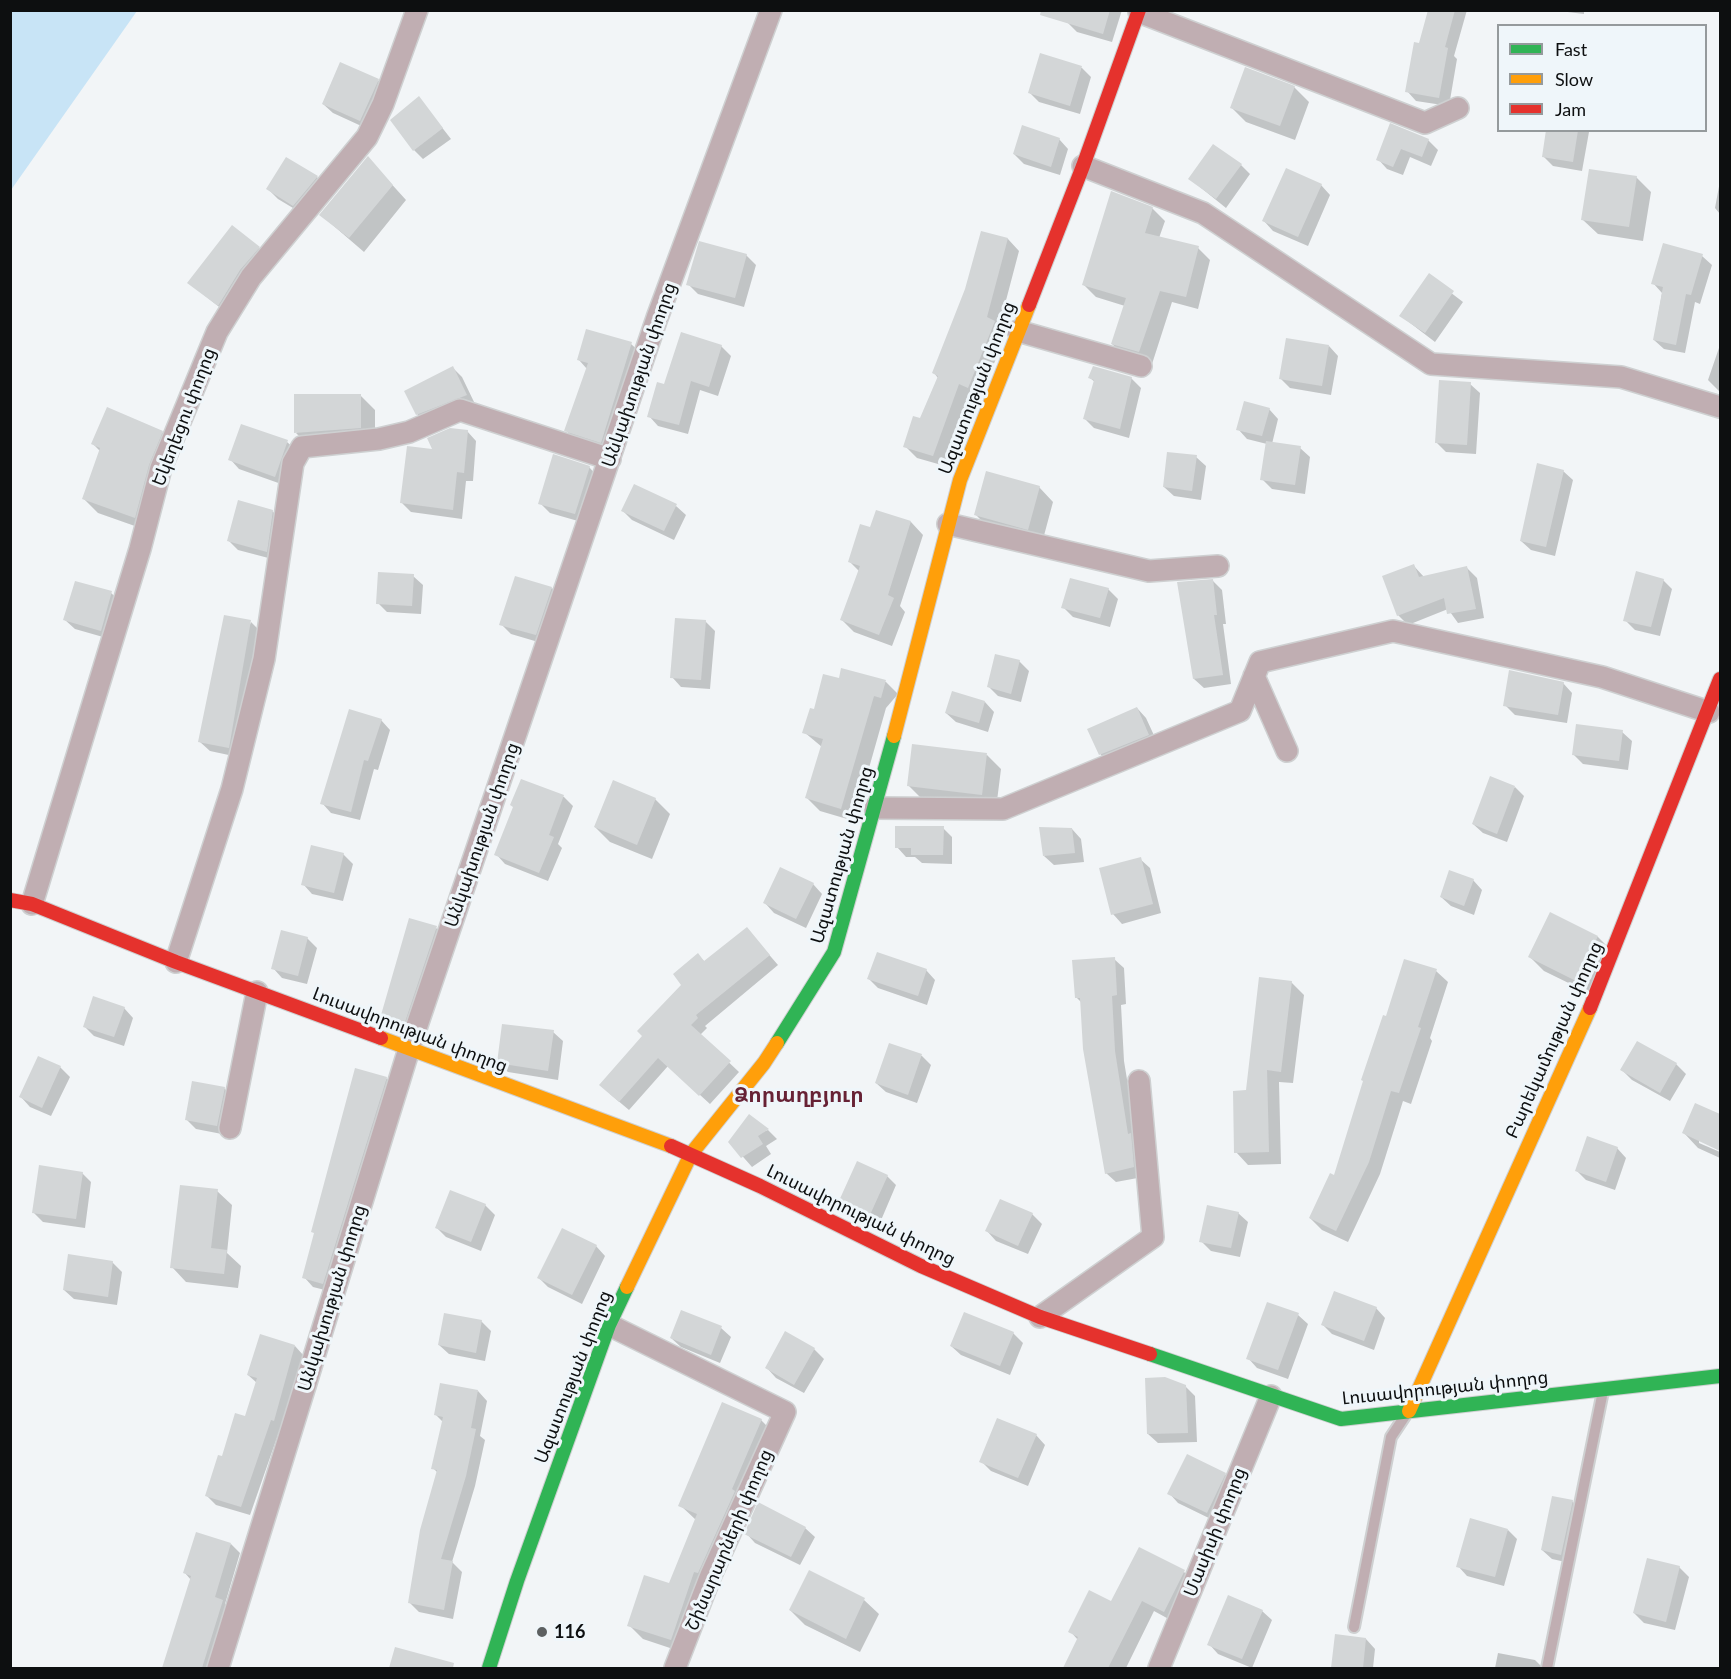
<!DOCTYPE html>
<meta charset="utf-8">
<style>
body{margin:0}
#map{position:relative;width:1731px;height:1679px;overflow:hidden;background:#f2f5f7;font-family:Lato,sans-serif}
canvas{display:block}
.frame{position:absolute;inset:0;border:12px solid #0d0f10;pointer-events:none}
.legend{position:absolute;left:1497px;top:24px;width:210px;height:108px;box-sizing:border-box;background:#eff6fa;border:2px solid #959a9c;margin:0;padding:8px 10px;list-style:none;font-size:18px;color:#0d0f10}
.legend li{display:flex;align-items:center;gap:12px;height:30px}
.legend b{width:30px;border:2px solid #959a9c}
</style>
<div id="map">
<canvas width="1731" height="1679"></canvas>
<div class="frame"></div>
<ul class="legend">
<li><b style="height:8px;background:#30b455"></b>Fast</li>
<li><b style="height:8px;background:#ff9f0a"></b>Slow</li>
<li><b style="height:8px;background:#e5322d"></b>Jam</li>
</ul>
</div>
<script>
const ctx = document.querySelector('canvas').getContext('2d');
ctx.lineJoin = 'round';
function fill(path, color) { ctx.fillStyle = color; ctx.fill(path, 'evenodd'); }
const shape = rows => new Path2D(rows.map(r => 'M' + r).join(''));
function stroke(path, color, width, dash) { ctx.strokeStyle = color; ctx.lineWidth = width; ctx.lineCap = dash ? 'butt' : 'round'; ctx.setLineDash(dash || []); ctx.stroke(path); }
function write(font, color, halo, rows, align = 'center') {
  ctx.font = font + ' Lato,"Noto Sans Armenian",sans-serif'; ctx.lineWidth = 6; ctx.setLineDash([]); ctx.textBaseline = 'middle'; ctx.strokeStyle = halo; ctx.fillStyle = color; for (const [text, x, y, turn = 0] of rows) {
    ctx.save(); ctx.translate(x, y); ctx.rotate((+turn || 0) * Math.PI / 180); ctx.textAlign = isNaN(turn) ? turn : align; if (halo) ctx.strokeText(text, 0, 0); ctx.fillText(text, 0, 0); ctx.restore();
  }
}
const green = shape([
 [11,10,137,11,11,190,10,11]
]);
const shadow = shape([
 [1071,10,1122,10,1112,42,1077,32,1067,22],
 [1430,10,1467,10,1454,56,1457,59,1449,106,1416,101,1407,91],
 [1551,10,1584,10,1584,14],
 [1041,55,1082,68,1091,77,1080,114,1039,102,1029,92],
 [378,80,387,90,370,130,333,113,323,104],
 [1294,87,1309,102,1295,140,1246,122,1232,108],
 [419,98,451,139,423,159,414,150],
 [1391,125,1428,140,1438,150,1431,166,1410,157,1403,175,1387,169,1378,159],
 [1548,130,1589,132,1582,171,1553,166,1543,156],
 [1059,139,1068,149,1060,175,1024,164,1014,154],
 [368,158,406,200,364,252,321,215],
 [287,159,317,177,326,187,303,214,278,199,268,189],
 [1241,165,1250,174,1226,208,1190,179],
 [1636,177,1651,192,1643,241,1598,234,1583,220],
 [1720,181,1720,214,1715,208],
 [1321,185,1330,195,1308,246,1273,231,1264,221],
 [1152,208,1165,221,1159,238,1198,248,1210,260,1198,309,1172,302,1152,364,1125,356,1112,344,1125,306,1096,297,1083,284],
 [982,233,1008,239,1019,251,999,327,1006,334,980,398,971,395,945,466,917,458,905,446,921,420,938,378,934,373,967,290],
 [259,248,268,257,228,314,189,283],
 [746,255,756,265,744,307,698,294,688,284],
 [1702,256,1712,265,1700,304,1695,302,1685,353,1664,349,1654,340,1662,293,1653,283],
 [1429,276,1463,302,1435,342,1401,316],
 [631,344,641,353,611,451,575,440,566,430,587,369,579,360],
 [1720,345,1720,392,1708,380],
 [721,346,731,356,718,396,700,390,688,434,658,426,649,416,665,386],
 [1329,346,1338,356,1331,395,1290,388,1281,379],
 [453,368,462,377,475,404,427,424,417,414],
 [1090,378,1131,378,1141,388,1129,438,1094,428,1084,418,1095,382],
 [1470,384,1480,393,1476,454,1446,452,1437,443],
 [360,395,375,410,375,442,310,447,296,433],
 [1269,409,1278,419,1272,444,1300,448,1310,457,1305,494,1272,489,1262,479,1267,444,1247,439,1238,429],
 [467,431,476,441,473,481,466,481,462,519,411,512,402,503,435,450],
 [162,432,176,446,149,531,98,513,84,499,100,451,93,444],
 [287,442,297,451,284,485,239,469,230,459],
 [1196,457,1206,466,1201,500,1174,496,1164,487],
 [589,467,598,477,585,523,550,513,540,503],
 [1563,471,1573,480,1555,556,1531,550,1521,541],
 [1039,487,1053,502,1042,543,990,529,976,515],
 [676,506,686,515,674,540,632,520,623,511],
 [272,511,282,520,276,560,238,550,228,540],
 [877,512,911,522,923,535,900,606,905,612,892,646,854,632,842,620,860,572,850,562,871,529],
 [1413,565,1424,577,1467,568,1477,578,1484,618,1458,623,1448,609,1408,625,1398,615],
 [413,576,423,585,421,614,387,612,378,603],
 [1663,580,1672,589,1660,636,1635,630,1625,620],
 [1213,581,1222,590,1226,624,1223,624,1231,684,1204,688,1194,679,1178,583],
 [552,588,561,598,545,644,511,634,501,624],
 [1108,589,1118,599,1110,627,1073,617,1063,607],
 [111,593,121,602,110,639,75,629,65,620],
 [705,621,715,631,710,689,681,687,672,677],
 [251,622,260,631,238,757,210,751,200,742],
 [1019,661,1029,671,1021,702,998,696,989,687],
 [842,670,886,682,898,694,886,708,854,821,820,811,807,798,822,747,804,732,840,680],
 [1563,683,1572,693,1567,723,1515,715,1505,705],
 [985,702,994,712,988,732,956,722,946,713],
 [1137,708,1146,718,1158,744,1110,764,1101,755,1089,729],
 [381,720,390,730,378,770,374,769,360,820,331,813,322,803],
 [1622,732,1632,741,1628,770,1583,764,1573,754],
 [987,755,1001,769,996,809,923,800,908,785],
 [521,780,564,797,573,806,558,844,562,848,548,881,505,864,496,854,515,808],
 [1515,787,1524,796,1507,842,1483,833,1473,824],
 [655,799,670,814,652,859,610,842,595,827],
 [943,828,952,837,952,864,922,863,915,857,906,857,897,847],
 [1072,829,1081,839,1084,862,1054,865,1044,856],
 [343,854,353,864,343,901,312,894,303,884],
 [1140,859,1150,868,1161,913,1122,924,1113,914],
 [1473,880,1482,890,1474,915,1451,906,1441,897],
 [813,884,822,894,806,928,774,913,765,903],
 [1551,914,1598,937,1612,951,1591,994,1544,971,1530,957],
 [436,928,446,937,414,1031,393,1024,383,1014],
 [747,929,778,965,705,1026,707,1028,700,1035,739,1072,710,1104,668,1066,629,1110,610,1094,644,1036,683,985,698,955,705,962],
 [307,938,317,948,307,984,282,978,273,968],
 [1114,959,1124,968,1126,1004,1121,1005,1124,1061,1143,1177,1116,1182,1106,1173,1082,1003,1076,997],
 [926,970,935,980,927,1005,878,988,869,979],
 [1436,971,1448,982,1430,1038,1432,1041,1411,1104,1403,1101,1380,1174,1348,1242,1322,1230,1310,1218,1335,1177,1387,1018],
 [1291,982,1304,995,1293,1083,1279,1082,1281,1164,1248,1165,1236,1152,1247,1092],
 [124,1008,133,1018,124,1046,94,1036,85,1027],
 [553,1032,563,1041,558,1080,508,1072,498,1063],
 [890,1045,922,1056,931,1065,917,1103,886,1092,876,1083],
 [39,1058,60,1067,70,1077,51,1116,30,1107,21,1097],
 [1676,1064,1686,1074,1670,1101,1632,1080,1622,1070],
 [386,1078,396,1088,333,1292,313,1287,304,1277],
 [224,1088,234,1098,227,1135,196,1129,187,1120],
 [1696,1105,1720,1116,1720,1149,1699,1139,1699,1143,1720,1152,1720,1158,1698,1148,1684,1133],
 [768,1130,777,1139,766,1146,771,1154,752,1167,730,1142],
 [1617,1148,1626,1158,1615,1190,1586,1180,1576,1170],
 [82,1173,91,1182,85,1228,43,1222,34,1213],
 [887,1176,896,1185,879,1225,850,1212,840,1203],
 [217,1191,232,1205,227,1253,241,1266,238,1288,186,1282,172,1267],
 [485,1205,495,1215,481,1251,446,1237,436,1227],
 [1238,1213,1248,1222,1240,1257,1211,1251,1201,1241],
 [1032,1214,1042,1224,1028,1254,996,1241,987,1231],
 [596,1246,605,1256,582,1304,548,1287,539,1278],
 [112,1262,122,1272,117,1305,74,1299,64,1290],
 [1376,1308,1385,1318,1374,1350,1332,1334,1323,1325],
 [1298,1315,1308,1324,1288,1379,1257,1368,1248,1358],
 [481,1321,491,1331,485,1361,449,1354,439,1345],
 [721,1328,731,1337,720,1363,681,1347,671,1338],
 [1013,1333,1023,1343,1010,1375,961,1355,951,1346],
 [295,1346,304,1356,283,1430,280,1429,250,1515,216,1505,207,1496,223,1458,246,1418,257,1383,248,1375],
 [814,1349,824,1359,804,1393,776,1378,767,1368],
 [1185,1386,1195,1396,1197,1442,1158,1443,1148,1434],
 [478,1391,487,1401,480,1436,485,1440,475,1486,452,1562,462,1572,453,1619,419,1612,410,1603,438,1473,433,1468,443,1422,436,1415],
 [761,1420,775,1434,685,1653,643,1639,629,1625,670,1585,696,1520,680,1505],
 [1036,1435,1045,1445,1028,1486,991,1471,981,1461],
 [1225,1474,1234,1484,1217,1522,1178,1503,1169,1493],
 [1572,1501,1581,1511,1570,1563,1552,1559,1542,1550],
 [805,1528,815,1537,800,1565,755,1543,746,1533],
 [1508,1530,1517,1539,1504,1586,1467,1576,1458,1566],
 [231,1544,240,1553,225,1604,232,1611,217,1668,164,1668,191,1580,185,1573],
 [1139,1549,1184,1572,1196,1583,1176,1623,1154,1611,1126,1668,1066,1668,1078,1640,1070,1631,1112,1603],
 [1679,1567,1689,1577,1675,1630,1644,1623,1634,1613],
 [809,1572,864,1600,879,1614,860,1652,805,1625,790,1610],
 [1262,1611,1272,1620,1252,1668,1218,1654,1209,1644],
 [1337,1636,1366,1639,1375,1649,1373,1668,1333,1668],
 [396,1648,434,1666,433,1668,392,1668],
 [1498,1653,1535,1660,1543,1668,1495,1668]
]);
const building = shape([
 [1041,10,1110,10,1103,34,1040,15],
 [1428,10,1455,10,1445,47,1448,48,1439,98,1405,92,1414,42,1419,43],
 [1040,53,1082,66,1070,106,1028,93],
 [340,62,379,79,360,121,322,104],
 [1245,67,1295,86,1280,126,1230,108],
 [419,96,443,128,413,151,390,120],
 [1390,123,1429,139,1422,157,1401,149,1393,167,1376,160],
 [1022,125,1060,138,1051,167,1013,154],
 [1546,130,1578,130,1573,162,1542,157],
 [1213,144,1242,164,1216,199,1188,179],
 [368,156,393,185,349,238,319,215],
 [286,157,318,176,293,206,266,189],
 [1286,168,1322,184,1298,237,1262,221],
 [1589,169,1637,176,1629,227,1581,220],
 [1111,191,1153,207,1145,233,1199,246,1186,297,1160,291,1139,352,1111,344,1126,298,1082,285],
 [232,225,260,247,240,270,218,306,187,283],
 [981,231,1008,238,987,317,995,321,968,388,959,384,933,456,903,447,913,416,920,418,938,376,932,373,965,289],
 [699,241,747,254,735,298,686,285],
 [1663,243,1703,254,1691,295,1686,294,1676,345,1653,340,1663,287,1651,284],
 [1429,273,1454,291,1425,333,1399,316],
 [586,329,632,342,601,443,564,431,588,363,577,360],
 [681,332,722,345,709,387,691,381,679,425,647,417,657,382,664,384],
 [1286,338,1329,345,1322,386,1279,379],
 [453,366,467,395,416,415,404,391],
 [1093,366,1132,377,1120,429,1083,419,1094,380,1088,378],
 [1439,380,1471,382,1467,445,1435,443],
 [294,394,361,394,361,428,294,433],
 [1244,401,1270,408,1262,436,1236,430],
 [107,407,163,431,149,465,135,518,82,499,100,448,91,444],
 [241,424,288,440,275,477,228,460],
 [450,428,468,430,464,473,457,472,453,510,400,503,407,446,432,449,427,438],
 [1266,441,1301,446,1295,485,1260,480],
 [1167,452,1197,455,1192,491,1163,487],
 [553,454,590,466,575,514,538,504],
 [1537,463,1564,470,1546,547,1520,541],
 [986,471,1040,486,1028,530,974,515],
 [634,484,677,504,664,531,621,511],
 [238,500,273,510,267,552,227,541],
 [876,510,911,521,888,595,894,598,879,635,840,620,860,566,848,562,860,524,870,527],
 [1414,564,1419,577,1467,566,1476,609,1447,614,1444,598,1397,616,1382,576],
 [1636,571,1664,579,1651,627,1623,621],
 [378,572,414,574,412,606,376,604],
 [515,576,552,587,536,635,499,625],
 [1070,578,1109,588,1100,618,1061,608],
 [1213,579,1217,615,1214,615,1223,675,1193,679,1177,582],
 [75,581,112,591,101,631,63,620],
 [224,615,251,620,229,748,198,742],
 [675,618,706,620,701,680,670,678],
 [995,654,1020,660,1011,694,987,687],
 [841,668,886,680,881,698,874,696,841,809,805,798,823,739,802,733,810,708,814,709,823,674,839,678],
 [1509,670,1564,682,1558,715,1503,706],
 [952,691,985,701,979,723,945,713],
 [1137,707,1149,735,1099,755,1087,729],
 [349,709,382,719,368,761,364,760,351,812,320,804],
 [1576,724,1623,730,1619,761,1572,755],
 [912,744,987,753,982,795,907,786],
 [1490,776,1515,786,1497,834,1472,824],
 [521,779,564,795,549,835,554,837,539,873,494,855,513,807,510,805],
 [613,780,656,798,637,845,594,827],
 [895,826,944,826,943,855,911,855,911,848,895,848],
 [1039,827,1072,828,1075,853,1043,856],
 [311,845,344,853,334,893,301,885],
 [1141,857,1153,904,1111,915,1099,868],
 [780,867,814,883,796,919,763,903],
 [1449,870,1474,879,1464,906,1440,897],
 [1550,912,1598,936,1576,981,1528,957],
 [409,918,437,926,405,1022,381,1015],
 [747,927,770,955,696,1015,698,1018,691,1025,731,1061,699,1096,658,1058,619,1102,599,1085,642,1036,637,1031,681,985,673,974,698,953,704,961],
 [281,930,308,937,298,976,271,969],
 [877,952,927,969,918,996,867,979],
 [1115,957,1117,995,1112,996,1115,1051,1128,1134,1131,1133,1134,1167,1105,1174,1083,1049,1080,998,1075,998,1072,960],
 [1404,959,1437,969,1418,1027,1421,1028,1399,1093,1391,1091,1369,1162,1336,1231,1309,1218,1330,1173,1334,1175,1363,1081,1361,1080,1383,1015,1386,1016],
 [1259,977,1292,981,1281,1072,1267,1070,1269,1152,1234,1153,1233,1091,1246,1090],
 [93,996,125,1007,114,1037,83,1027],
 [502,1024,554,1030,548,1071,497,1063],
 [1637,1041,1677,1063,1660,1093,1620,1070],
 [889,1043,922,1054,908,1095,875,1083],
 [38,1056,61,1066,42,1108,19,1097],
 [355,1068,387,1077,323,1284,302,1278,314,1233,311,1232],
 [192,1081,225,1087,217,1126,185,1120],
 [1695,1103,1720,1114,1720,1151,1682,1133],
 [749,1114,769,1129,758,1136,763,1144,741,1158,728,1142],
 [1587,1136,1618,1147,1606,1182,1575,1171],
 [857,1161,888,1175,869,1217,838,1203],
 [39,1165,83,1172,76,1219,32,1213],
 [180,1185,218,1189,211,1248,227,1250,224,1274,170,1268],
 [450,1190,486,1204,471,1242,435,1228],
 [1000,1199,1033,1213,1018,1246,985,1231],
 [1207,1205,1239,1212,1231,1248,1199,1242],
 [562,1228,597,1245,572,1295,537,1278],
 [68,1254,113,1261,108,1297,63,1290],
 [1334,1291,1377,1307,1364,1341,1321,1325],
 [1267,1302,1299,1313,1278,1370,1246,1359],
 [681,1310,722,1326,711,1355,670,1338],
 [964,1312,1014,1332,1000,1366,950,1346],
 [444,1313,482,1320,476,1353,438,1345],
 [785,1331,815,1348,794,1385,765,1368],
 [260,1334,295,1345,274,1421,271,1420,241,1507,205,1496,218,1455,222,1456,235,1413,245,1416,257,1378,247,1375],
 [1165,1377,1186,1385,1188,1433,1147,1434,1145,1378],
 [440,1383,478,1390,471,1428,476,1429,466,1476,441,1559,453,1561,444,1610,408,1603,420,1530,437,1470,431,1469,443,1417,434,1415],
 [722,1402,762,1419,732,1489,735,1491,698,1573,694,1572,671,1640,627,1626,644,1575,669,1583,697,1514,678,1506],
 [997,1418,1037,1434,1018,1478,979,1462],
 [1187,1454,1226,1473,1207,1513,1167,1494],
 [1552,1496,1573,1500,1561,1555,1541,1550],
 [758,1502,806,1527,791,1557,744,1534],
 [1470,1518,1508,1529,1495,1577,1456,1567],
 [196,1532,231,1543,215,1597,223,1600,202,1668,162,1668,191,1576,183,1573],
 [1139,1547,1185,1570,1164,1612,1142,1601,1108,1668,1063,1668,1078,1637,1068,1632,1089,1590,1111,1601],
 [1647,1558,1680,1566,1666,1622,1633,1613],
 [809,1570,865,1598,846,1639,789,1610],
 [1228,1595,1263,1610,1242,1659,1207,1645],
 [1335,1634,1366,1638,1363,1668,1331,1668],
 [395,1647,454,1663,453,1668,389,1668]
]);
const lane = shape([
 [1354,1627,1391,1437,1405,1416],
 [1547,1668,1603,1391]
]);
const street = shape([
 [1139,12,1425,123,1458,108],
 [1083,166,1203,213,1431,364,1621,377,1720,407],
 [1018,331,1141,366],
 [948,524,1149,571,1218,566],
 [1254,676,1287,751],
 [875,808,1003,809,1240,711,1260,662,1393,631,1602,677,1709,712],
 [32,904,140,549,161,468,217,332,251,277,367,137,383,104,417,10],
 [176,962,232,789,264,659,293,463,302,447,379,439,409,432,460,410,610,459],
 [230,1128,257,992],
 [1040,1317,1153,1237,1139,1081],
 [609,1325,785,1412,711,1575,675,1668],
 [218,1668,409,1049,657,318,771,10],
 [1159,1668,1271,1396]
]);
const fast = shape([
 [777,1043,834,952,894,736],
 [1150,1354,1341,1419,1720,1376],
 [489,1668,517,1581,609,1325,627,1287]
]);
const slow = shape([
 [894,736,960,480,1029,305],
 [381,1038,671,1146],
 [627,1287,691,1154,764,1063,777,1043],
 [1409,1411,1590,1008]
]);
const jam = shape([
 [1029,305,1083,166,1139,10],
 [10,900,32,904,176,962,381,1038],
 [1590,1008,1720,679],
 [671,1146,760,1186,921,1266,1040,1317,1150,1354]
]);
const markers = [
 [542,1632,6,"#5d6061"]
];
const streetNames = [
 ["Անկախության փողոց",639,375,-71],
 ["Ազատության փողոց",977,388,-69],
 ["Եկեղեցու փողոց",184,417,-69],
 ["Անկախության փողոց",482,835,-71],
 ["Ազատության փողոց",842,855,-74],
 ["Լուսավորության փողոց",410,1030,21],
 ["Բարեկամության փողոց",1554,1040,-66],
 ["Լուսավորության փողոց",861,1215,26],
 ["Անկախության փողոց",332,1298,-73],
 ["Ազատության փողոց",573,1377,-69],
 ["Լուսավորության փողոց",1445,1388,-6],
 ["Մասիսի փողոց",1215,1532,-68],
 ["Շինարարների փողոց",729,1540,-67]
];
const poiNames = [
 ["116",554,1632]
];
const quarterNames = [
 ["Ձորաղբյուր",799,1095]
];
fill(green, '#c8e4f6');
fill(shadow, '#0003');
fill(building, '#d3d6d7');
stroke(lane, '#ced0d1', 14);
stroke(street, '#ced0d1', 24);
stroke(fast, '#ced0d1', 16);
stroke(slow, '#ced0d1', 16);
stroke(jam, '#ced0d1', 16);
stroke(lane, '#c0aeb2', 10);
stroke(street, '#c0aeb2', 21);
stroke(fast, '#30b455', 14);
stroke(slow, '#ff9f0a', 14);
stroke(jam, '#e5322d', 14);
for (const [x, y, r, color] of markers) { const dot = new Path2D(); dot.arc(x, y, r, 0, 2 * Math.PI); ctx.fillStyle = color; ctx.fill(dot); stroke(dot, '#eff6fa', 2); }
write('18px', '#0d0f10', '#eff6fa', streetNames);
write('bold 18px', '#0d0f10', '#eff6fa', poiNames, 'left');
write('bold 21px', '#672235', '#eff6fa', quarterNames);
</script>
